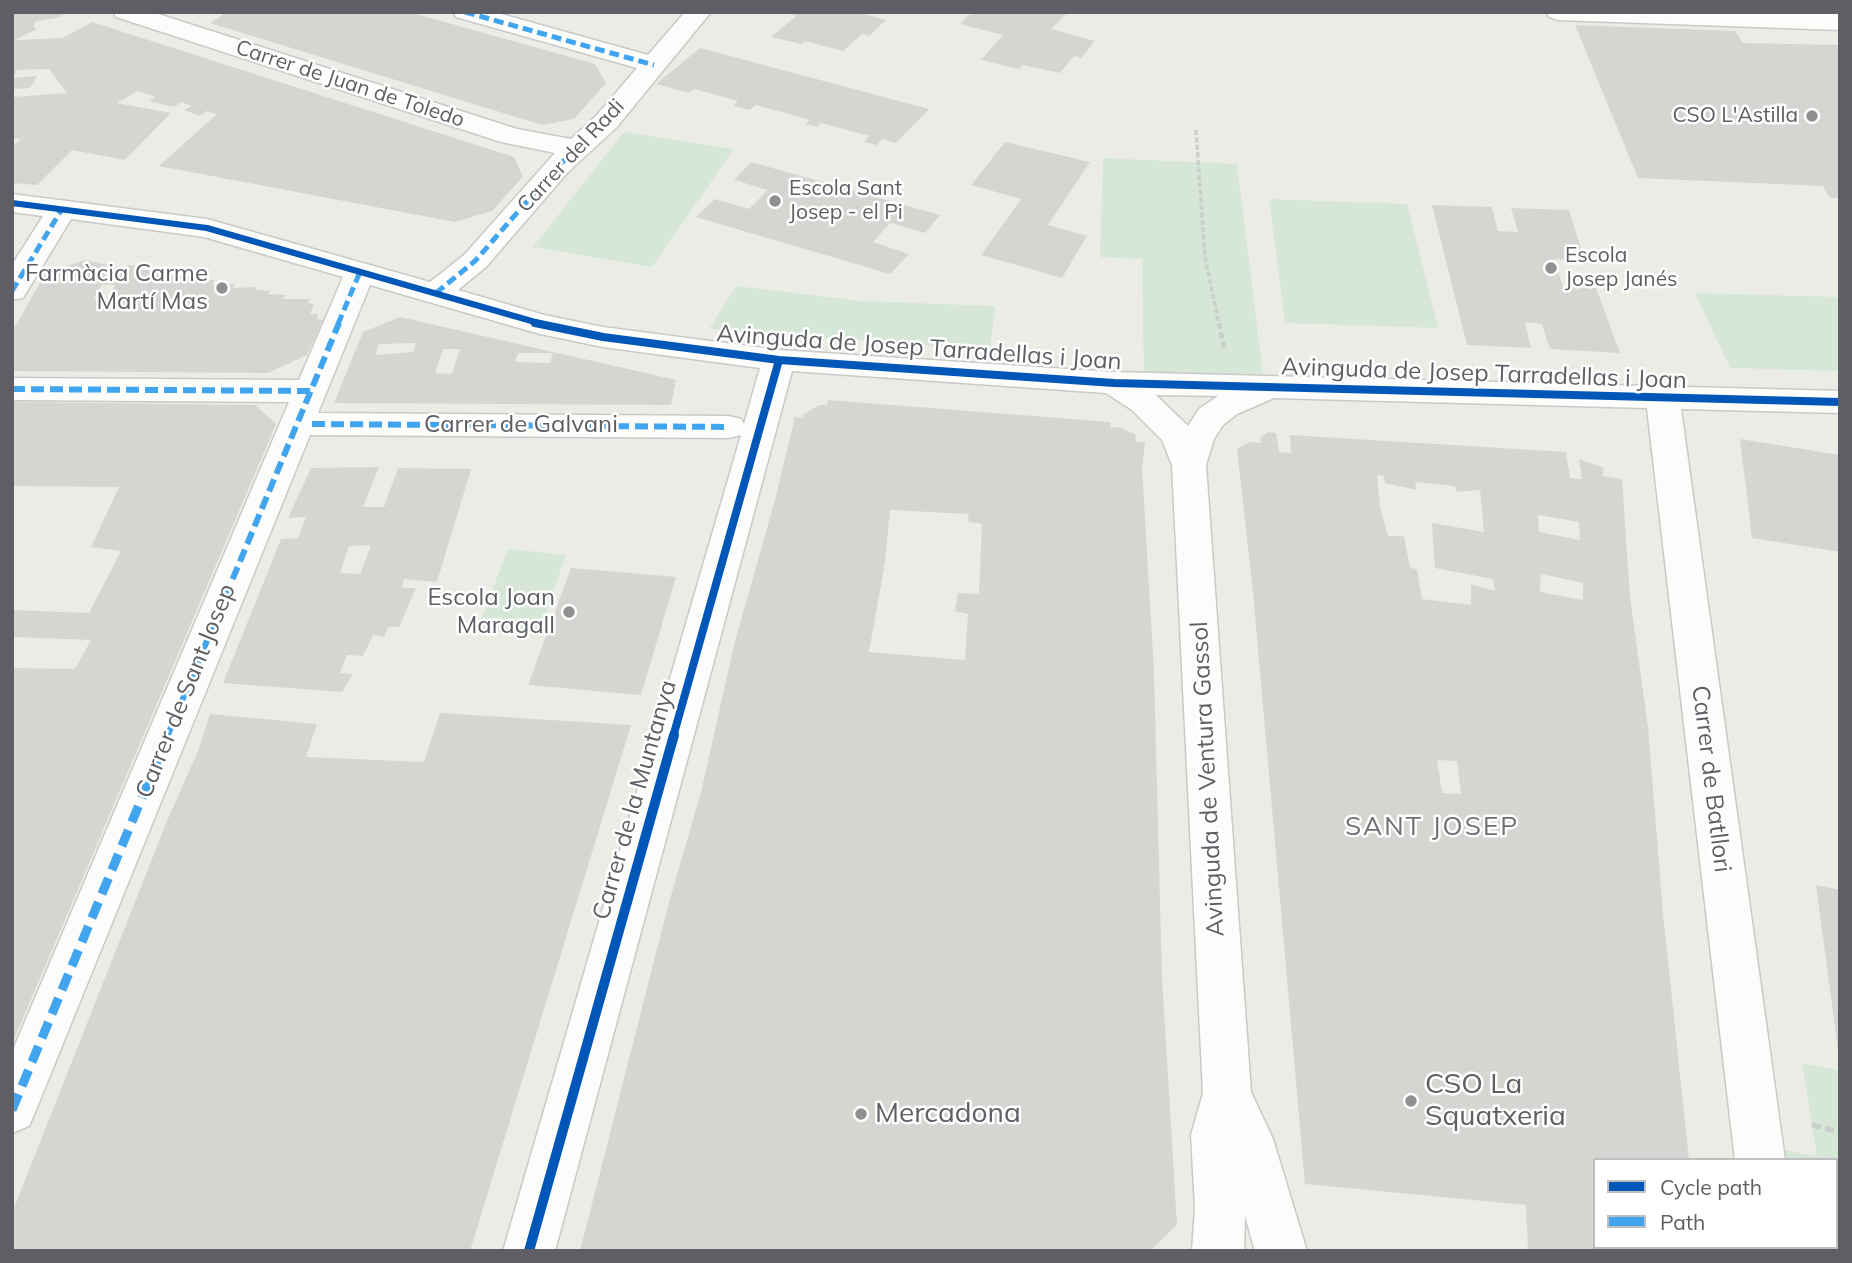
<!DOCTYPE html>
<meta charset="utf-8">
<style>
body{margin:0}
#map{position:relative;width:1852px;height:1263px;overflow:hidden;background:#ecece7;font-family:Mulish,sans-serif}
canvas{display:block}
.frame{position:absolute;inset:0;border:14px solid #5d5f64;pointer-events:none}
.legend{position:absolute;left:1593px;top:1158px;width:245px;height:91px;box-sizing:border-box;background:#fff;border:2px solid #bebfc1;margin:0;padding:9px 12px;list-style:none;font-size:21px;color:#5d5f64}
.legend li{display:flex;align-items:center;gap:14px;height:35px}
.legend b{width:35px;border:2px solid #bebfc1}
</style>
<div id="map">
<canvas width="1852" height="1263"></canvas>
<div class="frame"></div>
<ul class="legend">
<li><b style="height:9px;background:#0057b8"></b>Cycle path</li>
<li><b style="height:9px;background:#40a5ee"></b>Path</li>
</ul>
</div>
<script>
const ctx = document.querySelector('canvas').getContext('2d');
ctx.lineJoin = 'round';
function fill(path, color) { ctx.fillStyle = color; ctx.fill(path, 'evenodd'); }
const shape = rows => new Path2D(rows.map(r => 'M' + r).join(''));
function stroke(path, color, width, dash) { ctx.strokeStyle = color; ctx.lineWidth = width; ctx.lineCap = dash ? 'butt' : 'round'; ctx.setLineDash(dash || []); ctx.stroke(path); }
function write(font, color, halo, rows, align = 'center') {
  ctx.font = font + ' Mulish,sans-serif'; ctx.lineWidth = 5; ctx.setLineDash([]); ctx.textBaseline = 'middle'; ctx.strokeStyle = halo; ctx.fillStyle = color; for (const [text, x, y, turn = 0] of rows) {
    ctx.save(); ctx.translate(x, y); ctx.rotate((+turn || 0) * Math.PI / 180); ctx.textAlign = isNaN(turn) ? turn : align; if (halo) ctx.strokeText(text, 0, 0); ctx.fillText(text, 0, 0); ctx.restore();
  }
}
const green = shape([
 [624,132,734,149,652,267,533,247],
 [1103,158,1237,164,1265,390,1144,385,1142,259,1100,257],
 [1269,199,1407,204,1438,328,1285,323],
 [736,286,862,301,995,306,990,350,709,329],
 [1695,293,1840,297,1840,371,1730,368],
 [508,549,566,555,538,636,477,630],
 [1802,1063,1840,1071,1840,1215,1836,1215,1836,1160,1785,1160,1784,1150,1817,1157]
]);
const building = shape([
 [12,12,69,12,56,18,36,21,33,27,37,29,15,40,63,38,92,22,514,157,523,177,492,211,455,222,159,166,217,114,207,111,200,116,184,110,191,106,182,102,174,107,149,101,156,97,138,91,117,103,171,113,125,160,72,150,37,185,12,183,12,147,21,139,12,138,12,97,67,93,49,69,17,70,13,78,37,76,30,88,12,89],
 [227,12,409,12,595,64,606,83,574,119,542,125,210,23],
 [785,12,857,12,886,20,869,36,862,34,843,51,805,41,801,44,771,37,796,16],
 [972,12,1068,12,1051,29,1095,41,1081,58,1074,56,1060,73,1022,65,1019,69,981,60,1003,35,960,24],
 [1575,25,1735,31,1743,43,1840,45,1840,198,1830,198,1823,186,1638,178],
 [700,48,929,109,896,143,882,139,877,145,864,142,869,136,821,123,817,127,805,124,810,120,756,105,750,110,733,106,738,101,694,89,689,93,656,84],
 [1005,142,1090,162,1048,225,1087,236,1062,278,981,255,1021,199,971,185],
 [751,162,940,215,925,233,890,223,873,242,909,254,890,274,696,217,715,199,749,209,768,190,734,180],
 [1432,205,1492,207,1498,231,1518,232,1511,208,1569,210,1585,261,1554,259,1563,287,1596,288,1620,353,1550,349,1542,324,1525,322,1531,348,1467,345],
 [85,260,125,269,128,265,143,266,142,270,165,270,163,274,200,277,199,279,214,280,213,284,235,284,233,288,257,287,256,290,270,291,268,294,286,295,283,299,310,299,308,303,314,304,310,314,318,314,317,319,323,320,307,355,268,373,12,371,12,332,45,274],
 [102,285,115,285,107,299,93,299],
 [400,317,676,380,671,405,334,403,363,332],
 [416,343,413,352,375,355,379,344],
 [443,349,460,349,452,374,435,373],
 [518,353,553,353,550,363,515,362],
 [828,400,1111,422,1110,428,1119,427,1135,434,1136,442,1145,442,1142,468,1154,672,1162,978,1177,1225,1150,1251,580,1251,668,906,701,792,735,641,775,500,795,417,803,418,804,414,819,405,827,405],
 [890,510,968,514,969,522,982,524,979,594,958,593,955,611,968,614,965,660,869,652,885,562],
 [12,402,255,405,276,424,12,1044,12,668,75,669,91,640,12,637,12,610,89,613,121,551,91,547,119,487,12,486],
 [1268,432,1276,433,1279,452,1291,453,1290,435,1566,452,1570,478,1582,479,1579,459,1604,468,1602,476,1622,479,1630,597,1648,727,1663,913,1689,1160,1595,1160,1595,1247,1696,1247,1696,1251,1528,1251,1526,1205,1305,1184,1253,592,1237,449,1249,442,1261,443,1260,438],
 [1377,475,1384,476,1385,483,1417,490,1415,482,1455,486,1456,492,1480,490,1484,532,1432,523,1435,568,1493,579,1495,591,1471,584,1471,605,1422,599,1417,569,1410,568,1404,536,1388,536,1380,507],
 [1538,515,1579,522,1580,540,1539,532],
 [1541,574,1583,583,1583,600,1540,592],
 [1437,760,1457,761,1461,794,1442,793],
 [1740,439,1840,455,1840,552,1752,538],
 [379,467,363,507,384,507,398,468,471,469,437,582,404,579,402,588,416,588,399,627,388,627,384,637,373,635,363,656,347,655,340,673,353,674,342,692,223,683,281,539,298,538,306,517,288,518,311,468],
 [371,545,360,574,340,573,349,546],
 [571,568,676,577,641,695,528,685],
 [440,713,631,725,470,1251,12,1251,12,1213,167,821,198,751,210,714,317,724,306,757,424,762],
 [1816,885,1840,890,1840,1050,1838,1050],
 [1836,1215,1840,1216,1840,1251,1814,1251,1813,1247,1836,1247]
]);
const pathFar2 = shape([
 [1196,130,1205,257,1219,324]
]);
const pathFar1 = shape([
 [1219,323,1225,351]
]);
const path = shape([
 [1812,1125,1840,1132]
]);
const street = shape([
 [113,12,152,12,517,129,571,139,596,116,637,68,456,17,453,12,494,12,648,55,685,12,711,12,616,128,568,172,486,267,458,290,544,315,603,327,779,350,1114,372,1840,391,1840,413,1681,409,1785,1160,1735,1160,1647,408,1274,398,1237,414,1223,425,1214,439,1206,465,1251,1092,1273,1139,1307,1251,1255,1251,1245,1216,1244,1251,1192,1251,1195,1208,1191,1135,1203,1093,1172,465,1162,440,1132,410,1106,393,792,371,555,1251,503,1251,741,435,729,438,310,435,36,1110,29,1126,12,1133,12,1052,289,402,12,400,12,378,299,380,343,277,204,237,71,219,23,298,12,300,12,265,43,216,12,212,12,194,207,219,430,282,464,255,555,153,501,142,116,17,113,12],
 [370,285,540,334,603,347,760,368,744,424,741,419,729,416,318,413,370,285],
 [1156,395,1218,396,1199,409,1188,426,1156,395],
 [1546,12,1840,14,1840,30,1558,20,1549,17,1546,12],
 [1745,1247,1797,1247,1797,1251,1745,1251,1745,1247]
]);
const quietFar2 = shape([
 [465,12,654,65],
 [12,291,62,209],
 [436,293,475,261,558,166,577,149],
 [338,324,360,272]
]);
const quietFar1 = shape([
 [12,389,310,391],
 [312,424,729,427],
 [167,737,339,323]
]);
const quiet = shape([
 [12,1110,168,735]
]);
const cyclewayFar2 = shape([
 [12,203,207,228,542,324]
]);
const cyclewayFar1 = shape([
 [535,323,603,337,779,360,1114,383,1840,402],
 [673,737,779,360]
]);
const cycleway = shape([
 [529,1251,674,735]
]);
const markers = [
 [1812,116,7,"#8f9092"],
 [775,201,7,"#8f9092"],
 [1551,268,7,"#8f9092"],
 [222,288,7,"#8f9092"],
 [569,612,7,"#8f9092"],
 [1411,1101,7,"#8f9092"],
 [861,1114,7,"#8f9092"]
];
const farStreetnames = [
 ["Carrer de Juan de Toledo",350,84,18],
 ["Carrer del Radi",571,156,-47]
];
const farPoinames = [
 ["CSO L'Astilla",1798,116,"right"],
 ["Escola Sant",789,189],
 ["Josep - el Pi",789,213],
 ["Escola",1565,256],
 ["Josep Janés",1565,280]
];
const poiNames = [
 ["Farmàcia Carme",208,274],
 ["Martí Mas",208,302],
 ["Escola Joan",555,598],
 ["Maragall",555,626]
];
const streetNames = [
 ["Avinguda de Josep Tarradellas i Joan",919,348,4],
 ["Avinguda de Josep Tarradellas i Joan",1484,374,2],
 ["Carrer de Galvani",521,425],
 ["Carrer de Sant Josep",186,691,-68],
 ["Avinguda de Ventura Gassol",1208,779,-93],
 ["Carrer de Batllori",1711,779,83],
 ["Carrer de la Muntanya",635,800,-74]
];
const neighbourhoodNames = [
 ["SANT JOSEP",1432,827]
];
const nearPoinames = [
 ["CSO La",1425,1085],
 ["Squatxeria",1425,1117],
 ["Mercadona",875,1114]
];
fill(green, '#d6e7d7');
fill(building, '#d6d5d2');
stroke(street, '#c9c9c7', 3);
stroke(pathFar2, '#cacecd', 3.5, [5, 2.5]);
stroke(pathFar1, '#cacecd', 4.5, [6, 3.5]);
stroke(path, '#cacecd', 5, [9, 4.5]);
fill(street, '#fcfcfb');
stroke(quietFar2, '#40a5ee', 5, [10, 5]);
stroke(quietFar1, '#40a5ee', 6, [13, 6]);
stroke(quiet, '#40a5ee', 9, [17, 9]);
stroke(cyclewayFar2, '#0057b8', 6);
stroke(cyclewayFar1, '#0057b8', 8);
stroke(cycleway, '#0057b8', 10);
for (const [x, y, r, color] of markers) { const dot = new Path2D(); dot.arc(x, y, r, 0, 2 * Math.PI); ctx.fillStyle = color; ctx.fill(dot); stroke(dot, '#fff', 2.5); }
write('21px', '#5d5f64', '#fff', farStreetnames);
write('21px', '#5d5f64', '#fff', farPoinames, 'left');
write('24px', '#5d5f64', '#fff', poiNames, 'right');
write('24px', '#5d5f64', '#fff', streetNames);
ctx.letterSpacing = '2px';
write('26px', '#6e7076', '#fff', neighbourhoodNames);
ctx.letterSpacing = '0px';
write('28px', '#5d5f64', '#fff', nearPoinames, 'left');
</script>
